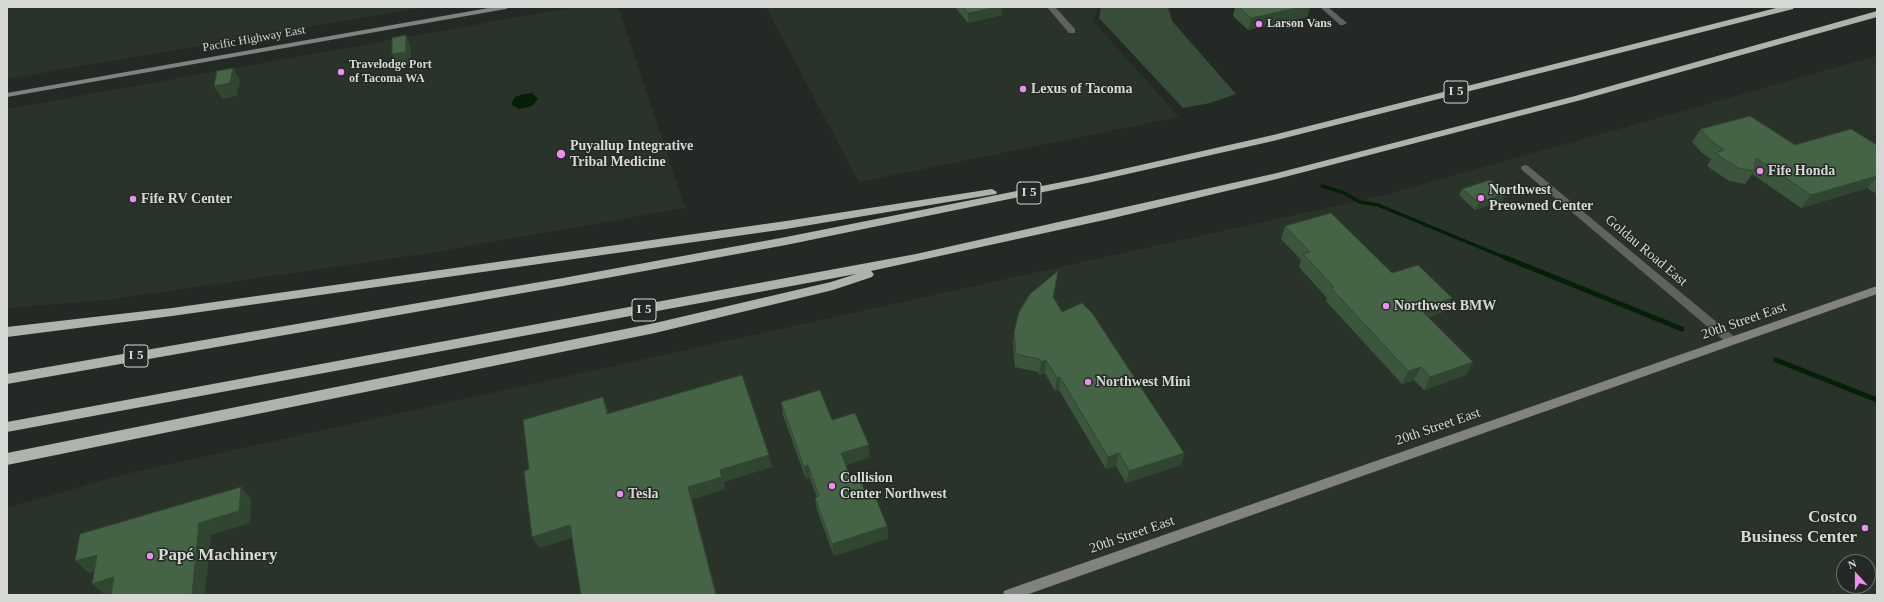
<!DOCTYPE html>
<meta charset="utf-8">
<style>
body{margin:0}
#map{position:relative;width:1884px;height:602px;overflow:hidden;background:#252925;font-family:"Times New Roman",serif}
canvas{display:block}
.frame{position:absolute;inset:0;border:8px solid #d5d8d5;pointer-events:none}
.north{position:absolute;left:1836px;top:554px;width:40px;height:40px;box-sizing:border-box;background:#252925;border:1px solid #6b6f6b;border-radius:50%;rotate:339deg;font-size:11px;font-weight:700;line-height:16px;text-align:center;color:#d5d8d5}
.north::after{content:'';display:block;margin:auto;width:14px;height:18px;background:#f18bf5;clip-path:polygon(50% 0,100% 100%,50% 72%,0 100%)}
</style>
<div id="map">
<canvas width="1884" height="602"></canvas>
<div class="frame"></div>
<div class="north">N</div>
</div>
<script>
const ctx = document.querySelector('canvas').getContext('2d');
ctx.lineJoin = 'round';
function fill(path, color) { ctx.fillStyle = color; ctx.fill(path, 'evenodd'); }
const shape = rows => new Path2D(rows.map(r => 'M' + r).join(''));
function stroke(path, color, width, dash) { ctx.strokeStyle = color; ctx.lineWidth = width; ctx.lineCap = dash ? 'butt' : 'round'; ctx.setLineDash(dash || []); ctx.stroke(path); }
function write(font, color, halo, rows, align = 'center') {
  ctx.font = font + ' "Times New Roman",serif'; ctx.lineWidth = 3; ctx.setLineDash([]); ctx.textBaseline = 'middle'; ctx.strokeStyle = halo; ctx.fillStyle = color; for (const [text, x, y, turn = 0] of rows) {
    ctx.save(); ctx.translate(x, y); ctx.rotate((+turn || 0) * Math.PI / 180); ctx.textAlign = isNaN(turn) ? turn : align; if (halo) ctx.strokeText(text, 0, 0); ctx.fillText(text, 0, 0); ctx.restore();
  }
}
const built = shape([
 [7,7,425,7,7,79],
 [574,7,618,7,685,208,429,253,107,300,7,308,7,109],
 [766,7,1099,7,1092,20,1179,117,859,182],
 [1877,56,1877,595,7,595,7,508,130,473,1385,195],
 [1844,562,1868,562,1868,586,1844,586]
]);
const green = shape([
 [1101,7,1168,7,1172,21,1236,94,1210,103,1183,108,1099,18]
]);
const water = shape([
 [532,93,538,99,532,106,519,109,511,104,515,97,524,94]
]);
const streamFar1 = shape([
 [1322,186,1342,192,1360,202,1378,205,1506,258]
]);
const stream = shape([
 [1504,257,1682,329],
 [1776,360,1877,400]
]);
const street = shape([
 [1047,7,1055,7,1075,29,1075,33,1069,33,1047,7],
 [1320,7,1328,7,1347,23,1343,25,1340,25,1320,7],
 [1525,165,1528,166,1736,338,1737,341,1736,344,1728,344,1522,170,1521,168,1522,166,1525,165]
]);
const secondary = shape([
 [494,7,510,7,506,9,7,97,7,93,494,7],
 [1877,286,1877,294,1026,595,1003,595,1004,591,1009,589,1877,286]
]);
const highway = shape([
 [1780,7,1794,7,1793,9,1273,141,1092,182,786,245,563,286,7,384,7,374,563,278,786,237,1092,176,1273,135,1780,7],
 [1877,11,1877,17,1581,100,1277,179,1109,219,871,271,874,274,872,277,833,290,655,333,7,465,7,453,655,323,831,282,856,274,7,432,7,422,916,254,1277,173,1575,96,1877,11],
 [992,189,997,192,996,194,786,229,172,316,7,337,7,327,172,308,786,221,992,189]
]);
const wall = shape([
 [955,7,1002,7,1002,15,968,23],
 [1235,7,1310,7,1307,17,1248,30,1233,16],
 [1701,129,1795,145,1877,145,1877,194,1867,188,1801,208,1752,174,1745,184,1729,181,1707,166,1711,159,1702,153,1692,142],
 [1462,189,1506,193,1503,200,1475,210,1459,195],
 [1285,226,1392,273,1452,298,1446,311,1428,317,1473,362,1466,375,1424,390,1414,380,1402,384,1326,301,1327,298,1299,267,1301,260,1281,239],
 [1056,284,1053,299,1062,312,1184,453,1181,465,1126,483,1116,466,1106,469,1059,390,1055,391,1045,373,1039,375,1038,372,1015,367,1013,345,1014,332],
 [781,402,832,420,870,457,846,465,853,484,868,498,887,526,888,538,834,556,817,510,815,498,817,497,810,478,806,479,783,415]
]);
const shadedWall = shape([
 [998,7,1002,7,1002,15,968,23,968,13],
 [1302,7,1310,7,1307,17,1248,30,1251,18],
 [406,35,411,48,411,64,397,67,392,54],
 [233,68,240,80,237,96,222,99,214,86],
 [1877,176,1877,177,1867,188,1801,208,1811,195],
 [1506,193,1503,200,1475,210,1479,203],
 [1058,271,1056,284,1051,310,1053,297],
 [1452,298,1446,311,1414,322,1420,309],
 [1046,360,1045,373,1039,375,1041,362],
 [1473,362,1466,375,1424,390,1430,377],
 [1421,367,1414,380,1402,384,1408,371],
 [1060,377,1059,390,1055,391,1057,378],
 [603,397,608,410,612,427,607,414],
 [869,445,870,457,843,466,841,453],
 [1119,453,1116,466,1106,469,1108,457],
 [1184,453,1181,465,1126,483,1129,471],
 [769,455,772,467,724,482,725,489,692,500,717,595,716,595,688,487,720,470],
 [808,465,810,478,806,479,804,467],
 [241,487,251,499,250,523,211,535,205,595,192,595,199,523],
 [570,525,576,537,539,548,532,537],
 [887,526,888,538,834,556,832,544],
 [97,555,111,566,89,573,75,561],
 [114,577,127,589,105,595,92,584]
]);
const building = shape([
 [963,7,998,7,968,13,963,7],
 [1239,7,1302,7,1251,18,1239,7],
 [406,35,406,52,392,54,392,38,406,35],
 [233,68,230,83,214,86,217,71,233,68],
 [1750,116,1795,145,1851,129,1877,145,1877,176,1811,195,1756,158,1754,171,1738,168,1715,153,1724,150,1710,140,1701,129,1750,116],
 [1490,180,1506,193,1479,203,1462,189,1490,180],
 [1331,213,1392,273,1418,265,1452,298,1420,309,1473,362,1430,377,1421,367,1408,371,1331,288,1334,287,1303,254,1310,252,1285,226,1331,213],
 [1058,271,1053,297,1062,312,1082,303,1092,313,1184,453,1129,471,1119,453,1108,457,1060,377,1057,378,1046,360,1041,362,1039,359,1016,354,1014,332,1019,312,1030,294,1058,271],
 [742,375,769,455,720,470,722,477,688,487,716,595,581,595,570,525,532,537,524,471,529,469,523,420,603,397,607,414,742,375],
 [820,390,832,420,855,413,869,445,841,453,853,484,861,482,868,498,875,496,887,526,832,544,815,498,819,496,808,465,804,467,781,402,820,390],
 [241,487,239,511,199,523,192,595,111,595,114,577,92,584,97,555,75,561,80,534,241,487]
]);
const markers = [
 [1259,24,4,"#f18bf5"],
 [341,72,4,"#f18bf5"],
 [1023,89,4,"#f18bf5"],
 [561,154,5,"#f18bf5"],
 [1760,171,4,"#f18bf5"],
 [1481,198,4,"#f18bf5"],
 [133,199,4,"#f18bf5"],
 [1386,306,4,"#f18bf5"],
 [1088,382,4,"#f18bf5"],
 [832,486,4,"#f18bf5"],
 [620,494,4,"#f18bf5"],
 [1865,528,4,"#f18bf5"],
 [150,556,4,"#f18bf5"]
];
const farPoinames = [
 ["Larson Vans",1267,24],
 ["Travelodge Port",349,65],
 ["of Tacoma WA",349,79]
];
const farStreetnames = [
 ["Pacific Highway East",254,39,-10]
];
const shields = [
 [1456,92,24],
 [1029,193,24],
 [644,310,24],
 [136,356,24]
];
const shieldNames = [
 ["I 5",1456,92],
 ["I 5",1029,193],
 ["I 5",644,310],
 ["I 5",136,356]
];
const poiNames = [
 ["Lexus of Tacoma",1031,89],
 ["Puyallup Integrative",570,146],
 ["Tribal Medicine",570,162],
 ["Fife Honda",1768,171],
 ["Northwest",1489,190],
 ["Preowned Center",1489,206],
 ["Fife RV Center",141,199],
 ["Northwest BMW",1394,306],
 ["Northwest Mini",1096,382],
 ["Collision",840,478],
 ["Center Northwest",840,494],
 ["Tesla",628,494]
];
const streetNames = [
 ["Goldau Road East",1646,251,40],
 ["20th Street East",1744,321,-19],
 ["20th Street East",1438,427,-19],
 ["20th Street East",1132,535,-19]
];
const nearPoinames = [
 ["Costco",1857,518],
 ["Business Center",1857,538],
 ["Papé Machinery",158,556,"left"]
];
fill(built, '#2a332a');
fill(green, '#384d39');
fill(water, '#032006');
stroke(streamFar1, '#032006', 3.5);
stroke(stream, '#032006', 5);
fill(street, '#606260');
fill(secondary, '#808380');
fill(highway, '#aeb3ae');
fill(wall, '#3b563c');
fill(shadedWall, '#304631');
fill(building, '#456446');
stroke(building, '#304631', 1);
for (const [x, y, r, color] of markers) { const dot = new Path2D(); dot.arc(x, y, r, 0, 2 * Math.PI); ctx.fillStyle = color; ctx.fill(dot); stroke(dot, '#252925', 1.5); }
write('bold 12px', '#d5d8d5', '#252925', farPoinames, 'left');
write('12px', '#d5d8d5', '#252925', farStreetnames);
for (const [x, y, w] of shields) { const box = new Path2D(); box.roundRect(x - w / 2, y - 11, w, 22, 3); ctx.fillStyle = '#252925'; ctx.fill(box); stroke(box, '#d5d8d5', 1); }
write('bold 13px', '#d5d8d5', null, shieldNames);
write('bold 14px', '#d5d8d5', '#252925', poiNames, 'left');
write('14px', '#d5d8d5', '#252925', streetNames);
write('bold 17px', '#d5d8d5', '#252925', nearPoinames, 'right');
</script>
